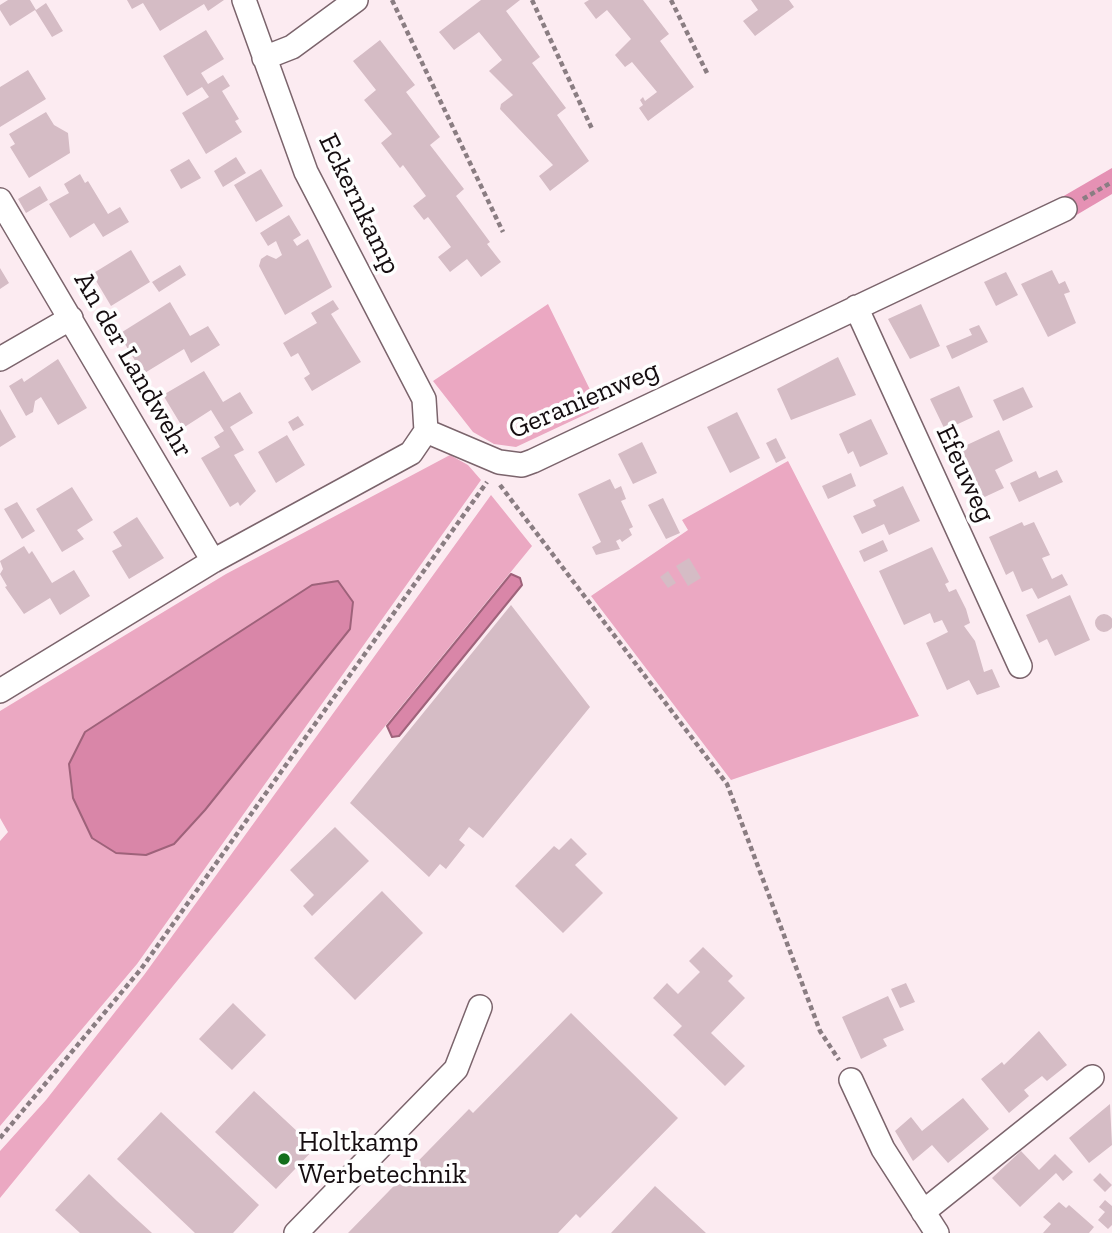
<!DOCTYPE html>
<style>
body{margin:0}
canvas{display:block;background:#fcebf1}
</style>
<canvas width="1112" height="1233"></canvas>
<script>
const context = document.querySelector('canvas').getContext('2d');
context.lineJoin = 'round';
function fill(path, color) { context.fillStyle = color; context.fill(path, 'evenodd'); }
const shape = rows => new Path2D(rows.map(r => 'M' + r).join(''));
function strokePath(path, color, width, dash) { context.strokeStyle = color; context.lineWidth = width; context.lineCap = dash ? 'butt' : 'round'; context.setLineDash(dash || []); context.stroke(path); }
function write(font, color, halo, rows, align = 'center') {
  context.font = font + ' "Zilla Slab",serif'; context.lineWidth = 7; context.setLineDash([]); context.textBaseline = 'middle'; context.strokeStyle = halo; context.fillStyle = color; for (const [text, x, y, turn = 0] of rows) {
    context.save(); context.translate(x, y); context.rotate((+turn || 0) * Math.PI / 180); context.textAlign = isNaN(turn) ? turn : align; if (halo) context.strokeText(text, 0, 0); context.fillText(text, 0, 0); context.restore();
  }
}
const green = shape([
 [548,304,599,408,516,447,494,444,473,432,433,381],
 [450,455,468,465,481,480,137,964,0,1126,0,841,8,832,0,818,0,711,226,574],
 [788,461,919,716,731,780,591,596,688,530,682,520],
 [491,495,532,546,0,1198,0,1151,46,1100,144,975]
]);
const forest = shape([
 [1112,168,1112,194,1073,217,1062,197]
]);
const water = shape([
 [511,574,520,578,522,585,399,736,392,737,387,726,511,574],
 [338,581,353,602,350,629,205,810,174,844,146,855,116,853,92,838,73,798,69,764,85,732,312,585,338,581]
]);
const building = shape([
 [8,0,30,0,36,10,46,3,63,31,52,37,35,10,10,26,0,10,0,5],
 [127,0,224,0,208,11,204,4,160,31,143,3,132,9],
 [481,0,520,0,506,11,540,57,532,63,566,108,557,115,589,161,550,191,539,176,553,165,500,109,501,104,513,95,489,71,502,60,479,32,454,50,439,32],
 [589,0,643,0,669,34,660,41,694,87,648,121,639,108,643,105,640,100,643,97,645,101,657,92,632,62,625,67,615,55,631,39,607,10,596,19,584,3],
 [751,0,789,0,794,7,755,36,743,21,758,10],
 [206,30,224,59,201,73,208,84,223,75,230,86,222,91,239,119,235,121,242,132,206,154,182,113,209,97,202,87,187,96,163,56],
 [380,40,415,85,406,92,440,137,430,145,464,189,456,196,490,242,487,244,501,262,481,277,467,259,450,272,438,257,451,247,428,217,424,220,413,206,426,196,403,165,400,168,381,143,392,134,364,100,376,90,353,61],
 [28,70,46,99,0,127,0,87],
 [46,112,54,125,68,133,70,153,29,178,10,147,15,144,9,134],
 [236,157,246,173,223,187,214,171],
 [189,159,201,178,181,189,170,170],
 [261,169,283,206,256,222,234,185],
 [80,174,85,183,88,181,108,214,120,207,129,222,103,237,94,223,70,238,49,204,69,193,64,184],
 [40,186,48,200,26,213,18,199],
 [289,215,301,235,293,240,297,246,308,239,332,287,285,315,259,266,261,259,267,255,276,259,282,255,276,241,268,246,260,233],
 [131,250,150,282,111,306,92,274],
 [180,265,186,275,159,292,152,282],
 [0,268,9,283,0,289],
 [1052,270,1059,284,1065,281,1070,292,1064,294,1076,323,1048,337,1021,284],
 [1006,272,1018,295,996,306,984,282],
 [333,300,339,309,331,314,361,362,312,391,304,378,310,374,298,353,291,357,283,343,317,323,311,313],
 [170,302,190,336,208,326,220,345,191,363,184,349,143,374,119,334],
 [921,304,940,346,910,359,888,319],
 [979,325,988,342,952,359,946,346,972,335,969,329],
 [838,357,856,395,791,420,777,389],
 [58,359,87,408,58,425,41,397,35,401,33,412,26,416,9,386,22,378,24,382],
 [204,371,223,402,240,392,253,413,230,427,244,450,234,455,256,491,240,506,238,502,230,507,201,458,220,447,214,437,224,431,211,410,183,428,163,395],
 [959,386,973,417,945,430,930,399],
 [1023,387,1033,407,1003,421,993,400],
 [0,409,16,437,0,447],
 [737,412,760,458,730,473,707,427],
 [298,416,304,425,293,431,288,422],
 [871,419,888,454,860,467,853,451,848,454,839,434],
 [999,430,1013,461,995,470,1004,488,976,501,954,451],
 [287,435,305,465,276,483,258,452],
 [776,438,786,458,776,463,766,443],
 [642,442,657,473,633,484,618,454],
 [1057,470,1063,482,1019,502,1010,483,1036,471,1039,478],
 [851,473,856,486,828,499,822,486],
 [610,479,615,489,621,486,626,499,621,501,633,527,629,529,632,535,622,542,620,539,616,541,620,549,596,555,592,547,601,542,578,494],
 [903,486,920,521,889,535,884,524,862,534,853,516,876,506,873,500],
 [72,487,93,520,77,530,84,539,62,552,36,509],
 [663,498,680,533,666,539,648,505],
 [17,502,35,531,22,539,4,509],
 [137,517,164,558,129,579,112,551,122,546,113,532],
 [1022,522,1024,526,1034,522,1050,555,1042,558,1052,579,1062,574,1068,585,1038,599,1032,588,1022,592,1013,571,1006,575,989,537],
 [883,540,888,551,864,562,859,551],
 [24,546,29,554,32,551,52,583,74,570,90,596,60,615,50,598,24,614,5,587,7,586,0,574,3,569,0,561],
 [932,547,949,582,945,584,949,592,956,589,966,609,970,623,964,626,975,641,984,672,992,669,1000,687,977,695,969,680,947,690,926,643,948,632,942,620,934,623,930,613,904,625,879,571],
 [689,558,701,578,688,586,676,566],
 [668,571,676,583,668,588,660,577],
 [1070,595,1090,640,1055,656,1047,639,1039,643,1026,615],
 [511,605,590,707,483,838,469,827,459,840,465,845,446,869,440,864,429,877,350,803],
 '1095 623a9 9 0 1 1 18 0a9 9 0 1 1-18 0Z',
 [335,827,369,861,312,916,303,906,314,895,290,870],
 [571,838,587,854,575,865,603,893,563,933,515,886,554,846,559,850],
 [382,891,423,933,355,1000,314,958],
 [703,947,733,976,728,981,745,998,711,1033,745,1066,725,1086,673,1035,682,1026,653,998,667,983,678,994,700,972,689,961],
 [906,983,915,1002,900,1008,891,989],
 [888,996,904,1030,883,1039,887,1046,861,1059,842,1017],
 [233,1003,266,1035,232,1070,199,1039],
 [571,1013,678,1118,580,1218,576,1214,558,1233,348,1233,469,1109,473,1113],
 [1039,1031,1067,1065,1047,1081,1042,1076,1024,1090,1029,1096,1009,1113,981,1079,1002,1062,1004,1065],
 [254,1091,315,1148,276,1189,215,1132],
 [963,1098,989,1129,948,1163,932,1145,913,1161,895,1131,911,1117,922,1131],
 [1110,1104,1112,1145,1089,1163,1069,1138],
 [161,1112,259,1205,233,1233,195,1233,117,1159],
 [1021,1151,1039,1170,1055,1154,1073,1172,1063,1181,1056,1173,1020,1207,992,1178],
 [1100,1173,1112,1185,1105,1192,1093,1180],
 [89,1174,117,1201,152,1233,80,1233,55,1210],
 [655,1186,706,1233,611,1233],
 [1105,1200,1112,1206,1112,1225,1108,1229,1098,1220,1105,1212,1099,1207],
 [1059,1202,1066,1208,1069,1205,1094,1227,1089,1233,1043,1233,1051,1224,1043,1217]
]);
const path = shape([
 [392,0,503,232],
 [532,0,593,131],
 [671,0,707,73],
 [1083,199,1112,182],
 [500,485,727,784,820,1031,839,1060],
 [0,1138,141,969,487,482]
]);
const minor = shape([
 [264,58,292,47,356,0],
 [0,200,213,561],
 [856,307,1020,666],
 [0,359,71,318],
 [426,431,499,462,522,465,533,461,1065,209],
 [0,691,213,561,411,453,426,431,424,399,306,172,244,0],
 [851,1080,883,1149,937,1233],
 [923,1212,1092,1077],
 [296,1233,456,1069,480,1007]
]);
const markers = [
 [284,1159,7,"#126f1b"]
];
const streetNames = [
 ["Eckernkamp",359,204,64],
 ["An der Landwehr",133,365,60],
 ["Geranienweg",584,400,-23],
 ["Efeuweg",965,474,65]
];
const poiNames = [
 ["Holtkamp",298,1143],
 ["Werbetechnik",298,1175]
];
fill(green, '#eba8c2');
fill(forest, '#e591b4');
fill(water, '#d986a8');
strokePath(water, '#9e627a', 2);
fill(building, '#d5bcc5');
strokePath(minor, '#7b646c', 26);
strokePath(path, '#8a7d82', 4.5, [5, 3.5]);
strokePath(minor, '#fff', 23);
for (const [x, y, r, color] of markers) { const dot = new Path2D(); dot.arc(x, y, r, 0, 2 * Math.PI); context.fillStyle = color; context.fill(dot); strokePath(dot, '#fefefe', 2.5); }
write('28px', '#150d10', '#fefefe', streetNames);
write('28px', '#150d10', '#fefefe', poiNames, 'left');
</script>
